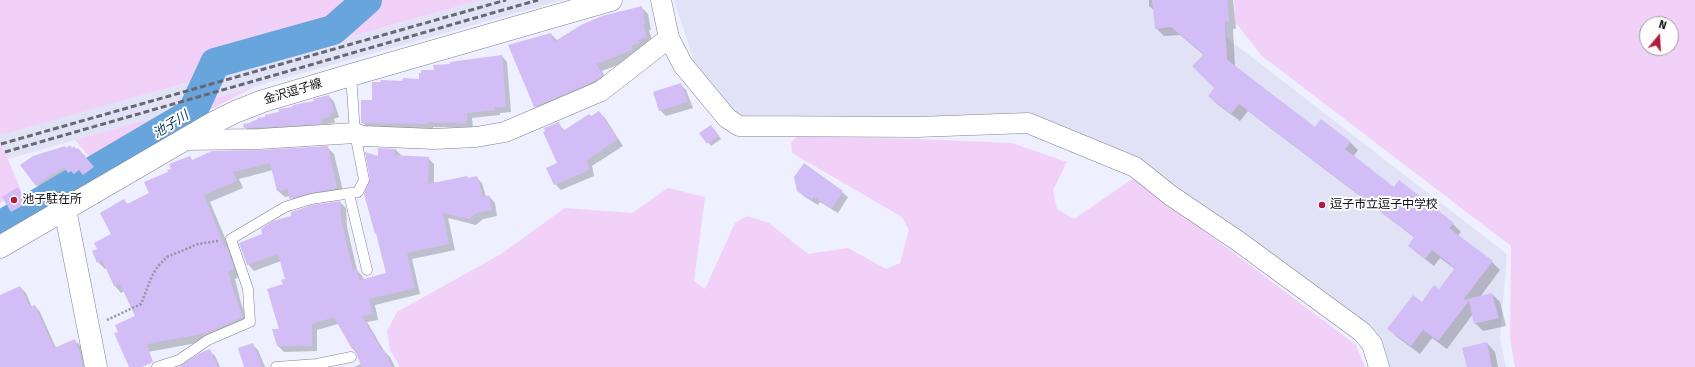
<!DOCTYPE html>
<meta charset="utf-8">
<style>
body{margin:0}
#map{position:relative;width:1695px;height:367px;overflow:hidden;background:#eeefff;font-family:Signika,sans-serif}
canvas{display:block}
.north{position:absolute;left:1639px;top:16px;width:40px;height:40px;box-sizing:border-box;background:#fdfdfd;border:1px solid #9d9d9f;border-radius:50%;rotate:18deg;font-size:11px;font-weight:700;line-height:16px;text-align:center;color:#0d0d13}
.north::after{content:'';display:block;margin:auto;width:14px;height:18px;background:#b01d3d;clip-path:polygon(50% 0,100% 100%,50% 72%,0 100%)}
</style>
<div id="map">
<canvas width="1695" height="367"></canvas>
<div class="north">N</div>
</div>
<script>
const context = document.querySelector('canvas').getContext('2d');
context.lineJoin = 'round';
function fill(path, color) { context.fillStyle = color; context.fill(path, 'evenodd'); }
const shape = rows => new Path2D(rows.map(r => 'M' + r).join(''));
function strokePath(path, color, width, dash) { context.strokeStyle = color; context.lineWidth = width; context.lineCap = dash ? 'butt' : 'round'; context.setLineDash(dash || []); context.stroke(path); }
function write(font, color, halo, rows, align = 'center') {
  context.font = font + ' Signika,"Noto Sans JP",sans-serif'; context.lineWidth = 4; context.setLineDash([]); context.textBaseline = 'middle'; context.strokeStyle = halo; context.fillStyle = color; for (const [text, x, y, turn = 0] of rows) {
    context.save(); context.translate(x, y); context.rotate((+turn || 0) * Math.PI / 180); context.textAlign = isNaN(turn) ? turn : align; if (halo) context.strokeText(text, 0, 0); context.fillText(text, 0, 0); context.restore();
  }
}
const built = shape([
 [481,0,563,0,256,86,206,101,216,75],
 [674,0,1224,0,1227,38,1507,254,1500,339,1506,367,1383,367,1378,350,1134,157,1063,133,751,122,729,109,697,70],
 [201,79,186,109,8,159,0,141,0,135,28,126]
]);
const green = shape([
 [0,0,481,0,0,135],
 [1234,0,1695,0,1695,367,1515,367,1510,338,1511,246,1262,56,1235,22],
 [1647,24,1671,24,1671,48,1647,48],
 [256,86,202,114,206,101],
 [186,109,184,114,98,166,75,140],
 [797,136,918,139,1012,143,1067,162,1053,190,1057,209,1074,219,1134,178,1356,345,1365,367,400,367,390,350,387,331,397,312,501,254,565,208,632,213,668,188,705,197,694,281,705,289,735,223,747,216,769,223,808,254,848,248,886,269,900,263,909,230,902,217,792,153,791,143],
 [0,141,21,190,0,203]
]);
const shadow = shape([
 [1149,0,1233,0,1236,29,1233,29,1235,66,1315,128,1350,142,1358,150,1353,157,1394,188,1453,224,1461,232,1458,236,1492,262,1500,270,1480,297,1492,294,1500,302,1506,326,1483,331,1475,323,1473,314,1447,349,1432,338,1420,354,1397,337,1389,329,1440,291,1455,269,1440,258,1434,266,1417,253,1409,245,1415,238,1248,111,1240,121,1217,104,1209,96,1215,88,1204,55,1180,35,1164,36,1156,28,1154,10,1149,6],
 [641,7,648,14,651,30,649,30,653,44,638,57,602,71,608,82,542,113,535,106,551,34,558,41],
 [502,56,507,62,511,112,500,113,500,115,472,118,473,128,433,127,433,129,368,129,362,122,373,101,403,82,421,80,435,71,451,65],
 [680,84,686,90,693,108,666,116,660,110],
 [329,96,334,102,339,117,334,119,335,123,251,133,245,127,266,118,315,102],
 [599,112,605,118,623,146,592,166,594,176,561,190,555,184,559,163,558,123,565,131],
 [714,129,721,139,711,146,701,133],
 [327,147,334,154,344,195,297,205,290,196,285,197,278,191,273,170,239,179,243,188,210,202,241,276,235,279,241,303,249,324,213,340,148,352,136,317,124,291,121,293,115,286,106,268,105,269,98,262,98,249,112,235,124,201,128,204,150,194,169,172,190,157,193,161],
 [67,149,77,150,84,155,99,173,89,180,85,176,80,180,77,176,74,178,69,173,63,178,62,177,43,191,37,185],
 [396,150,402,156,428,158,434,164,434,183,467,177,469,178,476,177,482,183,486,197,489,196,495,203,497,216,483,219,476,225,448,218,455,250,412,259,420,294,375,305,378,320,367,322,384,351,390,357,395,367,354,367,361,364,358,354,354,350,338,324,317,330,317,351,284,352,278,346,284,285,286,280,281,261,254,271,248,264,340,202,346,208,347,227,357,270,363,277,364,280,387,274,378,236,376,233,379,158],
 [20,191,29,206,15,214,12,211],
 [798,191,842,192,848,197,838,213,820,202,818,205,805,197],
 [20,287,26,293,32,307,35,306,40,312,56,348,75,341,81,346,87,367,0,367,0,296],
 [1487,343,1495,352,1498,367,1468,367],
 [252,344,258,350,265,367,245,367],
 [209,350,215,356,220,367,179,367]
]);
const river = shape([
 [0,226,192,113,215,63,333,30,367,0]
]);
const building = shape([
 [1152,0,1227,0,1229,21,1225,22,1227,59,1230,62,1315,127,1321,119,1351,142,1345,149,1394,187,1399,180,1454,223,1449,228,1493,261,1463,300,1492,293,1499,318,1474,324,1469,301,1438,341,1423,330,1411,346,1387,329,1413,295,1422,302,1434,285,1439,289,1455,268,1432,250,1425,259,1408,246,1414,237,1239,104,1231,114,1208,96,1214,88,1192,66,1204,54,1171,27,1155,29],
 [642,6,645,24,643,24,647,37,638,40,640,43,631,46,632,50,596,64,603,75,600,77,588,84,534,107,508,45,551,33,554,42,581,25,602,16],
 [502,55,506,107,494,107,495,110,467,113,467,123,428,122,428,124,361,123,361,100,372,100,372,82,380,82,381,80,402,81,403,78,419,79,419,73,421,73,421,70,434,70,433,65,450,64,450,62],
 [681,83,688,102,659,111,653,92],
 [329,95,334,112,329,113,330,117,321,119,322,124,244,128,243,124,249,123,258,119,257,118,265,117,265,115,279,112,279,109,292,107,293,105,314,101,313,99],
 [599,111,618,139,587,160,589,170,554,185,546,168,557,163,543,132,545,131,544,128,559,122,563,131,589,114,591,116],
 [711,125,719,136,707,144,699,133],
 [70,145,72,148,74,146,76,149,78,148,94,167,83,175,79,170,74,174,71,171,68,173,64,167,56,173,55,172,36,186,20,165,33,156,65,146,66,148],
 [328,146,337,188,310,193,289,199,288,189,277,191,270,163,233,172,237,181,204,195,225,248,227,247,234,269,228,272,235,295,243,317,206,333,147,344,153,362,142,367,129,367,114,333,118,332,115,325,135,316,120,284,114,286,102,260,97,263,92,251,97,249,94,243,111,234,100,213,124,199,127,204,149,193,144,182,168,172,167,170,171,169,169,164,190,156,192,160,212,151,260,150],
 [378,148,396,149,394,155,429,157,428,184,467,176,468,178,477,176,483,197,489,195,492,210,477,213,469,219,443,213,449,244,407,253,415,288,369,299,373,314,362,316,382,351,384,350,392,367,362,367,356,353,353,349,352,349,334,317,312,324,312,346,277,346,272,329,279,329,267,289,283,284,281,280,285,279,278,254,247,265,239,243,262,234,261,229,273,221,291,216,291,212,312,205,340,201,341,220,353,270,357,269,360,280,386,273,376,233,375,234,364,194,370,179,365,152,378,156],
 [804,163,843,191,832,208,814,197,812,200,797,191,794,177],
 [18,187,27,203,11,212,2,197],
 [20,286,30,307,35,305,54,348,75,339,80,353,83,367,0,367,0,295],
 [1487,342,1492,367,1467,367,1462,348],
 [253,343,262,367,244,367,238,348],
 [210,349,218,367,178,367,200,353]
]);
const path = shape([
 [107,320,141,304,152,276,158,266,167,257,198,244,218,241]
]);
const lane = shape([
 [349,194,367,270],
 [157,367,179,360,208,340,250,322,248,289,231,239,285,207,311,199,358,192,364,180,355,133,351,75],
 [276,367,317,364,351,357]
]);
const street = shape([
 [661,0,669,38,683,65,727,118,739,126,917,127,1028,123,1135,167,1170,195,1238,241,1362,332,1372,344,1379,367],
 [185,140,259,139,355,133,363,136,434,139,476,137,505,132,601,91,669,38]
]);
const secondary = shape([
 [65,209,96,367],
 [0,247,213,123,235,112,263,101,351,75,611,0]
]);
const rail = shape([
 [1,144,506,0],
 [5,152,538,0]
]);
const markers = [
 [14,200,4,"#b01d3d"],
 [1322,205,4,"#b01d3d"]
];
const streetNames = [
 ["金沢逗子線",293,92,-17]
];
const poiNames = [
 ["池子駐在所",22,200],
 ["逗子市立逗子中学校",1330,205]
];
const waterNames = [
 ["池子川",171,125,-32]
];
fill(built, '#e2e2f7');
fill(green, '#f2d1f8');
fill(shadow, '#0003');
strokePath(river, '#68a5dc', 30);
fill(building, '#d3bdf6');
strokePath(lane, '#808193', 11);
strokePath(street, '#808193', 21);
strokePath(secondary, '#808193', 23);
strokePath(path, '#9595a1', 2.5, [2, 2]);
strokePath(lane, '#fff', 10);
strokePath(street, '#fff', 20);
strokePath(secondary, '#fff', 22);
strokePath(rail, '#676872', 3, [6, 3]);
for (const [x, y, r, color] of markers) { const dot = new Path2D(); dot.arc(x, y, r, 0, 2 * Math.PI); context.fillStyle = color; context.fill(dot); strokePath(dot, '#fdfdfd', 1.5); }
write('12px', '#0d0d13', '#fdfdfd', streetNames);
write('12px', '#0d0d13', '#fdfdfd', poiNames, 'left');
write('italic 13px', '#063559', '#fdfdfd', waterNames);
</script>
